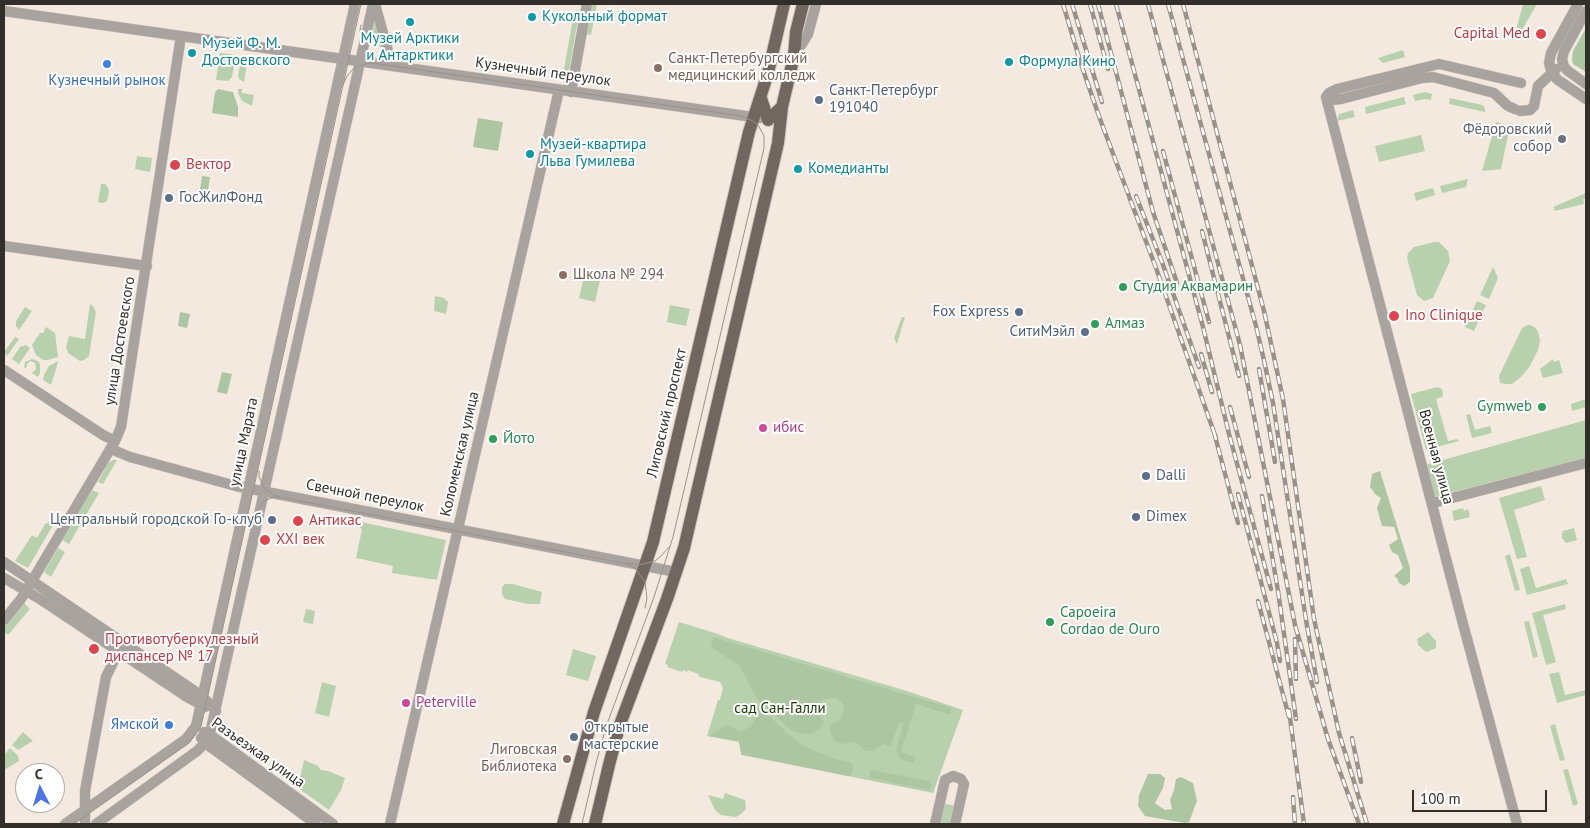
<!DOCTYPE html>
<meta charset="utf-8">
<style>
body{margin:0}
#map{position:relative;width:1590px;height:828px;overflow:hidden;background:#f4e9de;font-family:"PT Sans",sans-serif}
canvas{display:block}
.frame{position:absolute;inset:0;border:5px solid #322e2a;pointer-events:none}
.north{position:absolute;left:15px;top:763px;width:50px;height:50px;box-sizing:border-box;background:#fff;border:1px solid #adabaa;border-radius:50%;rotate:355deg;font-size:14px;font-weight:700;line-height:20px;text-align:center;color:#322e2a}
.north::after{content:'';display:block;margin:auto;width:18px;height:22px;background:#4f74e8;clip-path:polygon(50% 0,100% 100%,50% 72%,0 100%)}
.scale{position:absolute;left:1412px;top:790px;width:135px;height:22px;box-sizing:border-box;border:2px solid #322e2a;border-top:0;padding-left:6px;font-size:15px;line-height:18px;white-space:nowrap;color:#322e2a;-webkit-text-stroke:4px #fff;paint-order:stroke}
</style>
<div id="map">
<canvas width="1590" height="828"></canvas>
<div class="frame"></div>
<div class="north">С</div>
<div class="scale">100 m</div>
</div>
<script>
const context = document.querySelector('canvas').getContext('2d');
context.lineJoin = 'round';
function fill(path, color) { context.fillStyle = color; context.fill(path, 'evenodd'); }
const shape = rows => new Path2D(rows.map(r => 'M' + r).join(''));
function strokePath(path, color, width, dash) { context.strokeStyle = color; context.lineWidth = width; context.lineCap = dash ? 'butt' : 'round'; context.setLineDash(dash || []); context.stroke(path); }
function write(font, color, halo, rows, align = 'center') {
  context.font = font + ' "PT Sans",sans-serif'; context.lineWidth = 4; context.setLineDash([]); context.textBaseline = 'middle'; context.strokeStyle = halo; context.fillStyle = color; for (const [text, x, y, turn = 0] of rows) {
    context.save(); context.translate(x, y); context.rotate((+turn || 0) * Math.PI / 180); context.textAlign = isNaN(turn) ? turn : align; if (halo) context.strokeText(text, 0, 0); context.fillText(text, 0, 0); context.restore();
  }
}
const green = shape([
 [592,4,597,4,591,35,586,34],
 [1523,4,1537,4,1519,35,1515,34],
 [574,13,579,14,568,76,563,75],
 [375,20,382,46,380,47,372,37],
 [1403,50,1405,57,1383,63,1378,58],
 [220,53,236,55,232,77,228,81,216,80],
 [242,56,248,57,244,82,239,79,238,76],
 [238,89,242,89,242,93,254,95,252,106,242,101,238,93],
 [1425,92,1432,94,1431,100,1425,99,1415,101,1413,95],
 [1404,97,1406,104,1366,114,1365,107],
 [1450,98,1482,105,1485,108,1485,112,1449,104],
 [1353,110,1355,117,1337,121,1339,114],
 [1496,122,1510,126,1501,169,1482,171],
 [1421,135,1425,151,1379,162,1375,146],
 [137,156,152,158,150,172,135,169],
 [1468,179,1466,187,1442,193,1440,186],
 [101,184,105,184,109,190,108,198,106,202,103,203,98,202],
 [1433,188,1435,195,1416,201,1414,193],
 [1586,193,1586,198,1583,199,1584,204,1555,211,1553,207],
 [1435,242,1439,242,1448,251,1450,261,1433,298,1424,301,1417,295,1407,258,1408,253,1414,247],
 [1493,267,1498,278,1489,299,1480,295],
 [585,272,601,276,595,302,579,298],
 [435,296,444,298,448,302,446,314,434,311],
 [1477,301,1486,305,1474,331,1465,327],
 [90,304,93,306,96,312,89,356,84,360,80,361,68,353,66,347,69,336,85,339],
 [670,305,690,309,686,326,667,322],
 [25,307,32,311,19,330,16,326,16,321],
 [902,317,905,317,897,344,894,338],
 [1528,325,1533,326,1538,331,1540,341,1538,350,1530,366,1521,377,1512,384,1506,384,1500,383,1499,376,1522,328],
 [46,327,55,333,58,357,48,360,43,360,36,355,32,345,40,333,43,333],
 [15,337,19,339,7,356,4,352],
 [26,345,30,348,19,364,12,359,20,347],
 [32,359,38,361,40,364,40,373,38,377,32,373,36,369,35,363,30,361,27,364,26,369,24,367,25,362],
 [1553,359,1554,362,1559,360,1563,373,1543,378,1540,369],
 [58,361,57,366,51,385,43,380,44,375,49,366],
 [1437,387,1442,389,1443,394,1442,397,1436,399,1448,441,1457,439,1459,441,1426,450,1411,394],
 [1586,399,1586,407,1572,411,1571,404],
 [1470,414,1475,430,1490,426,1492,433,1472,438,1466,415],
 [1586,420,1586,458,1434,497,1425,465],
 [113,460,117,460,103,484,98,482,108,463],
 [1541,486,1545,500,1514,510,1527,557,1517,559,1499,498],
 [92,490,99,493,69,544,62,540],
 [1463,508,1464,511,1468,509,1470,517,1454,521,1452,511],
 [49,522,53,525,28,568,15,561,32,535,37,538,45,524],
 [361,522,446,540,437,580,392,573,393,566,356,558,362,529,360,528],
 [1574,528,1577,540,1566,543,1562,538,1562,534,1563,531],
 [58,548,65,552,51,577,44,572],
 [1510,554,1520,590,1515,591,1505,556],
 [1529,566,1536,588,1566,579,1568,584,1527,595,1520,569],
 [505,584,513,584,542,592,540,604,528,604,505,599,502,594,502,587],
 [24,603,30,609,8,635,4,632,4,627],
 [1565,604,1566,609,1543,615,1556,662,1546,665,1532,613],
 [306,609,315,611,313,624,303,622],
 [1529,621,1538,657,1533,658,1524,622],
 [679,622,715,633,728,638,907,691,963,710,933,793,741,755,739,742,707,736,718,700,720,700,723,688,720,682,700,677,698,674,688,670,687,672,683,670,682,672,667,667,668,665,665,664],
 [1428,632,1436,641,1436,648,1426,652,1418,645,1417,639],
 [573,649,596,656,588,681,566,675],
 [1559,672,1565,695,1586,690,1586,695,1557,703,1549,674],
 [322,682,336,686,329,717,315,713],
 [1555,724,1565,760,1560,761,1550,726],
 [23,732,33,741,18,750,12,745],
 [10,748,18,756,19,761,4,770,4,755],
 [304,760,318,766,321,770,328,771,345,778,341,790,329,810,298,788],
 [1568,769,1578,804,1573,806,1563,770],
 [725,793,745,800,746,809,741,814,736,817,721,815,715,810,708,795,723,799],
 [943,803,955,806,951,824,939,824]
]);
const forest = shape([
 [1586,28,1586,55,1585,58,1586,59,1586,72,1573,64,1572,60,1573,51],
 [218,89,233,92,238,107,238,117,212,113,215,92],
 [478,118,503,122,498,151,473,147],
 [202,176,210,177,208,190,205,193,200,190],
 [180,312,190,314,187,328,178,326],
 [222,372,232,374,227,394,217,392],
 [1380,471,1410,568,1410,582,1404,586,1399,583,1397,578,1394,576,1403,568,1398,555,1392,552,1389,545,1398,539,1394,527,1382,526,1377,508,1381,498,1376,495,1370,487,1372,474],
 [713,637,951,708,950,713,948,714,916,704,901,752,916,757,914,763,900,759,896,749,904,724,902,722,898,725,891,746,883,744,873,751,868,751,864,750,856,742,842,744,836,742,830,732,830,726,841,718,844,709,843,704,837,698,824,699,818,704,817,713,824,722,821,728,813,733,804,734,796,732,790,729,758,700,754,694,740,666,711,647],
 [755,705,758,705,787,733,806,747,832,758,851,763,853,765,852,774,849,776,742,754,739,741,709,736,726,725,740,731,751,727,756,716],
 [870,770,929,781,932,786,929,790,870,778],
 [1148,774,1160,774,1165,778,1163,788,1155,803,1165,810,1172,809,1170,800,1174,790,1176,779,1181,777,1193,783,1197,801,1189,822,1185,823,1145,816,1138,806,1139,795]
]);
const minor = shape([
 [375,4,392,66],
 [1578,4,1551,53,1549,63,1552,74,1558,80,1586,99],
 [4,11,760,118],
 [1586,11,1564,51,1562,59,1564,67,1568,71,1586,84],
 [795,55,808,34,816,4],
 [571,92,587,4],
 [1326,97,1463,624,1517,824],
 [1515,109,1508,106,1494,93,1433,77,1422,78,1341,99,1331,100,1326,97,1329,93,1337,89,1439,64,1521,83],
 [1520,111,1530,110,1534,106,1538,86,1556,69],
 [4,246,147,266],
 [4,370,103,435,115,441],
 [111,449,130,457,236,486,676,572],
 [1433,503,1586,463],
 [4,562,202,696,216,711],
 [4,578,40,599,187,697,205,707],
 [4,620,21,599,32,581,115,441,121,427,181,36],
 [204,732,209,734,333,824],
 [201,738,205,743,316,824],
 [65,824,186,739,196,726,355,4],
 [85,824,85,791,106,677,121,646],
 [96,824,197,751,205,743,211,729,373,4],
 [390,824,559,90],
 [935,824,945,780,953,776,961,779,964,784,955,824]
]);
const major = shape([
 [761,98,768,120,782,107],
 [563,824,594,712,653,542,749,132,768,73,784,4],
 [595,824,609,765,619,727,667,599,684,548,778,143,782,107,794,56,796,32,803,4]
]);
const tram = shape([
 [361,25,360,31,364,45,370,54,382,63],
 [343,85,347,76,354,68,365,64,372,63,741,116,753,121,758,125,764,136,764,148,673,537,654,597,607,724,596,763,582,824],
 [259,471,259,477,265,489,274,495,279,497,628,564,635,568,645,582,647,598,645,608],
 [253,516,263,502,273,497,279,497],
 [627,563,639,565,655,561,661,556,669,547],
 [74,824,189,743,201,726,361,4]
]);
const rail = shape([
 [1063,4,1081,64,1100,119,1156,268,1216,438],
 [1072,4,1102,102],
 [1090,4,1108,69],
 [1098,4,1153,212,1177,283],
 [1116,4,1203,327,1229,434,1271,589],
 [1148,4,1240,345,1295,625,1328,739,1359,824],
 [1168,4,1256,326,1265,365,1273,403,1306,620,1317,682],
 [1183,4,1264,311,1283,399,1314,619,1339,733,1367,824],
 [1163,151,1209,322],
 [1136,196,1162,262,1199,367],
 [1202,231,1239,376],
 [1201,354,1212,392],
 [1259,369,1275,462],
 [1230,407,1249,477],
 [1214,432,1238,523],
 [1238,494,1277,643,1280,661],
 [1262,496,1278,591,1296,719],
 [1258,601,1289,717],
 [1295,639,1296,679],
 [1289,710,1304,824],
 [1352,738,1361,782],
 [1293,797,1295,824]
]);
const markers = [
 [532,17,5,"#0f9aa8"],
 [410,22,5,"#0f9aa8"],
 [1541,34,6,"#e0444e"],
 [192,53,5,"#0f9aa8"],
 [1009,62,5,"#0f9aa8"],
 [107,64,5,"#3f7fe0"],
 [658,68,5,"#8d6e63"],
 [819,100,5,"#5c6f8a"],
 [1562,139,5,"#6b7280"],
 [530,154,5,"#0f9aa8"],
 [175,165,6,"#e0444e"],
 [798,169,5,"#0f9aa8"],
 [169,198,5,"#5c6f8a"],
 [563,275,5,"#8d6e63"],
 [1123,287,5,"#2e9e5b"],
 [1019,312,5,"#5c6f8a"],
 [1394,316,6,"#e0444e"],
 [1095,324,5,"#2e9e5b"],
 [1085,332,5,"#5c6f8a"],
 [1542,407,5,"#2e9e5b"],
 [763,428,5,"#d1479c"],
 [493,439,5,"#2e9e5b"],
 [1146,476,5,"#5c6f8a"],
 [1136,517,5,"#5c6f8a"],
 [272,520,5,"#5c6f8a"],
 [298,521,6,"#e0444e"],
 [265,540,6,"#e0444e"],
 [1050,622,5,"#2e9e5b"],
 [94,649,6,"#e0444e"],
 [406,703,5,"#d1479c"],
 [169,725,5,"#3f7fe0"],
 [574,737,5,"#5c6f8a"],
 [567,759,5,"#8d6e63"]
];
const cultureNames = [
 ["Кукольный формат",542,17],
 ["Музей Арктики",410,39,"center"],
 ["и Антарктики",410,56,"center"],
 ["Музей Ф. М.",202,44],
 ["Достоевского",202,61],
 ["Формула Кино",1019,62],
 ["Музей-квартира",540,145],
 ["Льва Гумилева",540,162],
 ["Комедианты",808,169]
];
const healthNames = [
 ["Capital Med",1530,34,"right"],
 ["Вектор",186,165],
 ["Ino Clinique",1405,316],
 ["Антикас",309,521],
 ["XXI век",276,540],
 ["Противотуберкулезный",105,640],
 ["диспансер № 17",105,657]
];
const educationNames = [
 ["Санкт-Петербургский",668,59],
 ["медицинский колледж",668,76],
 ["Школа № 294",573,275],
 ["Лиговская",557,750,"right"],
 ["Библиотека",557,767,"right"]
];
const streetNames = [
 ["Кузнечный переулок",543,72,8],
 ["улица Достоевского",120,341,-81],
 ["Лиговский проспект",667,413,-77],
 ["улица Марата",244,442,-78],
 ["Коломенская улица",460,454,-77],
 ["Военная улица",1436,457,75],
 ["Свечной переулок",365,496,11],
 ["Разъезжая улица",258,753,35]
];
const shopNames = [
 ["Кузнечный рынок",107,81],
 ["Ямской",159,725,"right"]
];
const serviceNames = [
 ["Санкт-Петербург",829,91],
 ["191040",829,108],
 ["ГосЖилФонд",179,198],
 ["Fox Express",1009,312,"right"],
 ["СитиМэйл",1075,332,"right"],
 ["Dalli",1156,476],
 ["Dimex",1146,517],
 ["Центральный городской Го-клуб",262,520,"right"],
 ["Открытые",584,728],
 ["мастерские",584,745]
];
const worshipNames = [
 ["Фёдоровский",1552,130],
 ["собор",1552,147]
];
const leisureNames = [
 ["Студия Аквамарин",1133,287],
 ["Алмаз",1105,324],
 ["Gymweb",1532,407,"right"],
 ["Йото",503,439],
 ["Capoeira",1060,613],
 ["Cordao de Ouro",1060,630]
];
const hotelNames = [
 ["ибис",773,428],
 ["Peterville",416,703]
];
const parkNames = [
 ["сад Сан-Галли",780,709]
];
fill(green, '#b8d1ad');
fill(forest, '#adc6a2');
strokePath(minor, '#d1c7be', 11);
strokePath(major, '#d1c7be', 14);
strokePath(minor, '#a8a39f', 10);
strokePath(major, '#716760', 12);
strokePath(tram, '#9a928a', 1);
strokePath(rail, '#9a928a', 4.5);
strokePath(rail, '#fff', 2.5, [8]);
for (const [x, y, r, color] of markers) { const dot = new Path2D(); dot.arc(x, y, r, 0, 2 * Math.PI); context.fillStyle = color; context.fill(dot); strokePath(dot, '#fff', 2); }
write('15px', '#0d838f', '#fff', cultureNames, 'left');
write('15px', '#be3a42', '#fff', healthNames, 'left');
write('15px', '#785e54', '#fff', educationNames, 'left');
write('15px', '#322e2a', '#fff', streetNames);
write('15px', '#366cbe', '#fff', shopNames);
write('15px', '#4e5e75', '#fff', serviceNames, 'left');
write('15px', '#5b616d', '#fff', worshipNames, 'right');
write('15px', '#27864d', '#fff', leisureNames, 'left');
write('15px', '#b23c85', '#fff', hotelNames, 'left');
write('15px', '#1b3b05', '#fff', parkNames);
</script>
